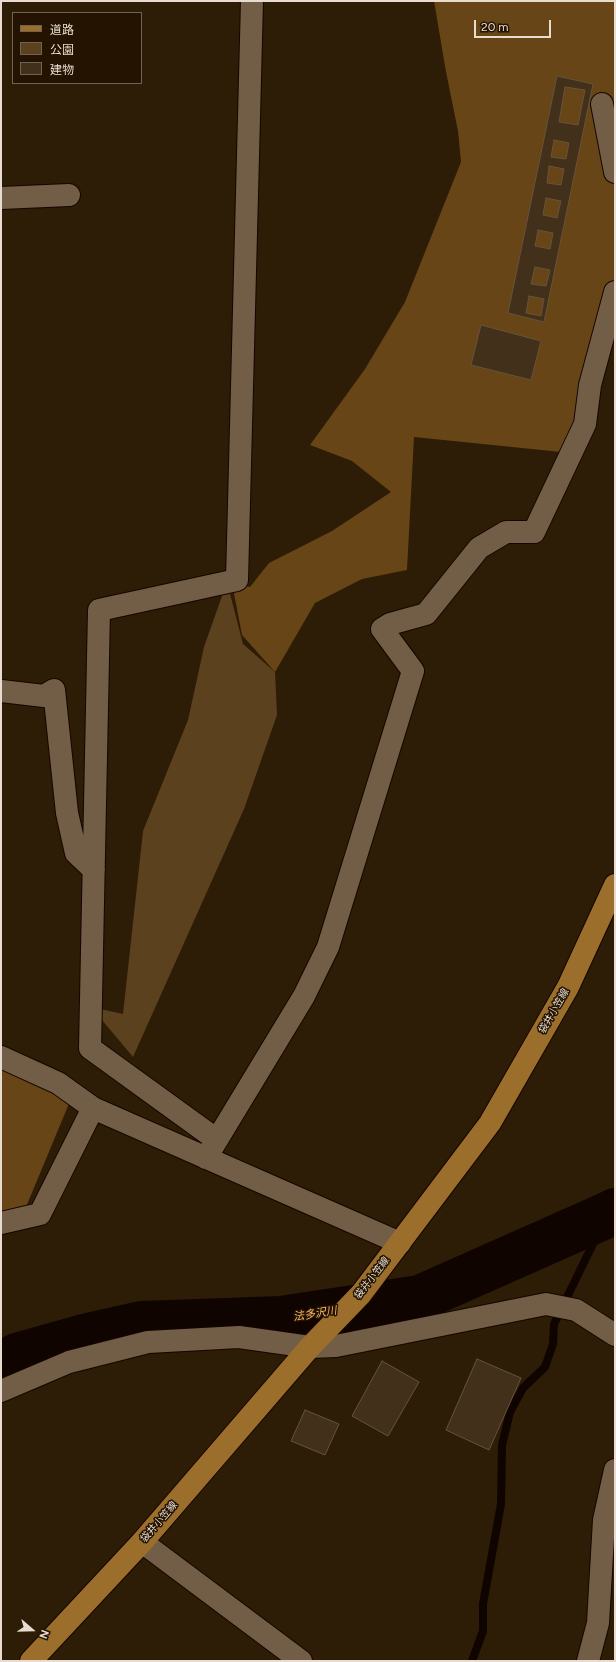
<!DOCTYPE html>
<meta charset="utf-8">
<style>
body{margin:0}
#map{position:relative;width:616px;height:1662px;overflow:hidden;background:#2d1c06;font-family:Figtree,"Noto Sans JP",sans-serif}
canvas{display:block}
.frame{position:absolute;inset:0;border:2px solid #e7dccf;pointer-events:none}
.legend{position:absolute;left:12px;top:12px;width:130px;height:72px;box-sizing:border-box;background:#231300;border:1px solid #716353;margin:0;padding:5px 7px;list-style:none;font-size:12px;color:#e7dccf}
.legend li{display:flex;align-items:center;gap:8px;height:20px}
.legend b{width:20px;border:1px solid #716353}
.north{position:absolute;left:12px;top:1610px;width:40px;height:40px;-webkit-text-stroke:3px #231300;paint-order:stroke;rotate:110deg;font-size:11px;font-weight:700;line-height:16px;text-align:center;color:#e7dccf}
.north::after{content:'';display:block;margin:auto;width:14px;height:18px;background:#e7dccf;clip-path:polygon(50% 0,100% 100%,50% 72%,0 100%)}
.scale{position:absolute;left:474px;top:20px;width:77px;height:18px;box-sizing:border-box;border:2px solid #e7dccf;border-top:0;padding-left:5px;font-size:12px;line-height:14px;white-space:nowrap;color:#e7dccf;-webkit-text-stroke:3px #231300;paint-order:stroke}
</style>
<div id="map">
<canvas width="616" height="1662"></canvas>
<div class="frame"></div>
<ul class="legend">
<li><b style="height:5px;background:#9c6e2b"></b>道路</li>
<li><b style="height:11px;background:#5c411f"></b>公園</li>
<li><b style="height:11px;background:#42301a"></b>建物</li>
</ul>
<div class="north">N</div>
<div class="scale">20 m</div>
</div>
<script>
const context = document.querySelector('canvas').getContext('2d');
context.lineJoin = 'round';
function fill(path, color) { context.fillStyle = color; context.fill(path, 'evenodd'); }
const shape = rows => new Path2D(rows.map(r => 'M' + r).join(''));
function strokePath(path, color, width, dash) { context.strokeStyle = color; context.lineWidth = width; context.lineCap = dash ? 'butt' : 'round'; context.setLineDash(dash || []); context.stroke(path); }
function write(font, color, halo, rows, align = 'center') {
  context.font = font + ' Figtree,"Noto Sans JP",sans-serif'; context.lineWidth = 3; context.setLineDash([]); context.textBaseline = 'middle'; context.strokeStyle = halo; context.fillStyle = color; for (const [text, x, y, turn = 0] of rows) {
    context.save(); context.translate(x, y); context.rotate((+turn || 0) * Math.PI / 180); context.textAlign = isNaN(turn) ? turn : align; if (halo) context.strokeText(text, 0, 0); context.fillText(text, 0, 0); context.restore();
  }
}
const green = shape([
 [227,582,243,644,275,672,277,715,244,809,133,1057,91,1007,123,1014,143,831,188,720,204,647]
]);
const forest = shape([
 [434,1,615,1,615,292,571,453,414,437,407,570,362,579,315,603,275,672,242,635,232,583,250,587,269,563,332,531,391,492,352,461,310,445,365,369,405,302,461,162,458,131,446,72],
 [1,1052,73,1094,21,1219,1,1213]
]);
const stream = shape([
 [472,1661,483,1631,483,1604,501,1504,502,1445,510,1412,523,1388,545,1367,553,1344,554,1324,607,1215]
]);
const river = shape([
 [1,1364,17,1356,88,1336,142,1324,281,1319,420,1298,607,1215,615,1211]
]);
const building = shape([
 [557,76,593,84,544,322,508,313,557,76],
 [565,87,585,90,578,125,559,122,565,87],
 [554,140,569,143,566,159,551,157,554,140],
 [549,166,564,169,561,185,547,183,549,166],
 [546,198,561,201,557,218,543,215,546,198],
 [538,230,553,233,550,249,535,246,538,230],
 [535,267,550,270,546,286,531,284,535,267],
 [529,296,544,299,541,316,526,313,529,296],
 [481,325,541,341,531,380,471,365,481,325],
 [477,1359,521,1378,489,1450,446,1430,477,1359],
 [382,1361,419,1382,388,1436,352,1416,382,1361],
 [305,1410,339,1424,325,1455,291,1441,305,1410]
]);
const minor = shape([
 [602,104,615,172],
 [1,198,69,195],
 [1,691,44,696,54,690,67,813,76,853,94,870],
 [1,1057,58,1083,93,1108,400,1243],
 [217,1140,90,1048,99,610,237,580,252,1],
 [206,1158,304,996,328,947,413,671,382,629,390,624,426,614,479,548,506,532,534,532,585,424,590,385,615,292],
 [1,1223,40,1214,93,1108],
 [1,1391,69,1362,148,1342,239,1337,310,1347,336,1346,546,1304,576,1310,615,1335],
 [142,1542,301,1661],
 [588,1661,598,1623,604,1520,615,1470]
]);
const major = shape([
 [31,1661,142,1542,310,1347,361,1294,490,1123,568,987,615,885]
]);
const streetNames = [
 ["袋井小笠線",554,1011,-60],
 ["袋井小笠線",372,1278,-52],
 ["袋井小笠線",159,1522,-49]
];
const waterNames = [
 ["法多沢川",315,1314,-9]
];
fill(green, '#5c411f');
fill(forest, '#674517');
strokePath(stream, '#100400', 8);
strokePath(river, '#100400', 46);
fill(building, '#42301a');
strokePath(building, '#66533c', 1);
strokePath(minor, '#150600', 24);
strokePath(major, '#150600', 24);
strokePath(minor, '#725e47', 22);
strokePath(major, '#9c6e2b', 22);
write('10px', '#e7dccf', '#231300', streetNames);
write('italic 11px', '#f9b865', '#231300', waterNames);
</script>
